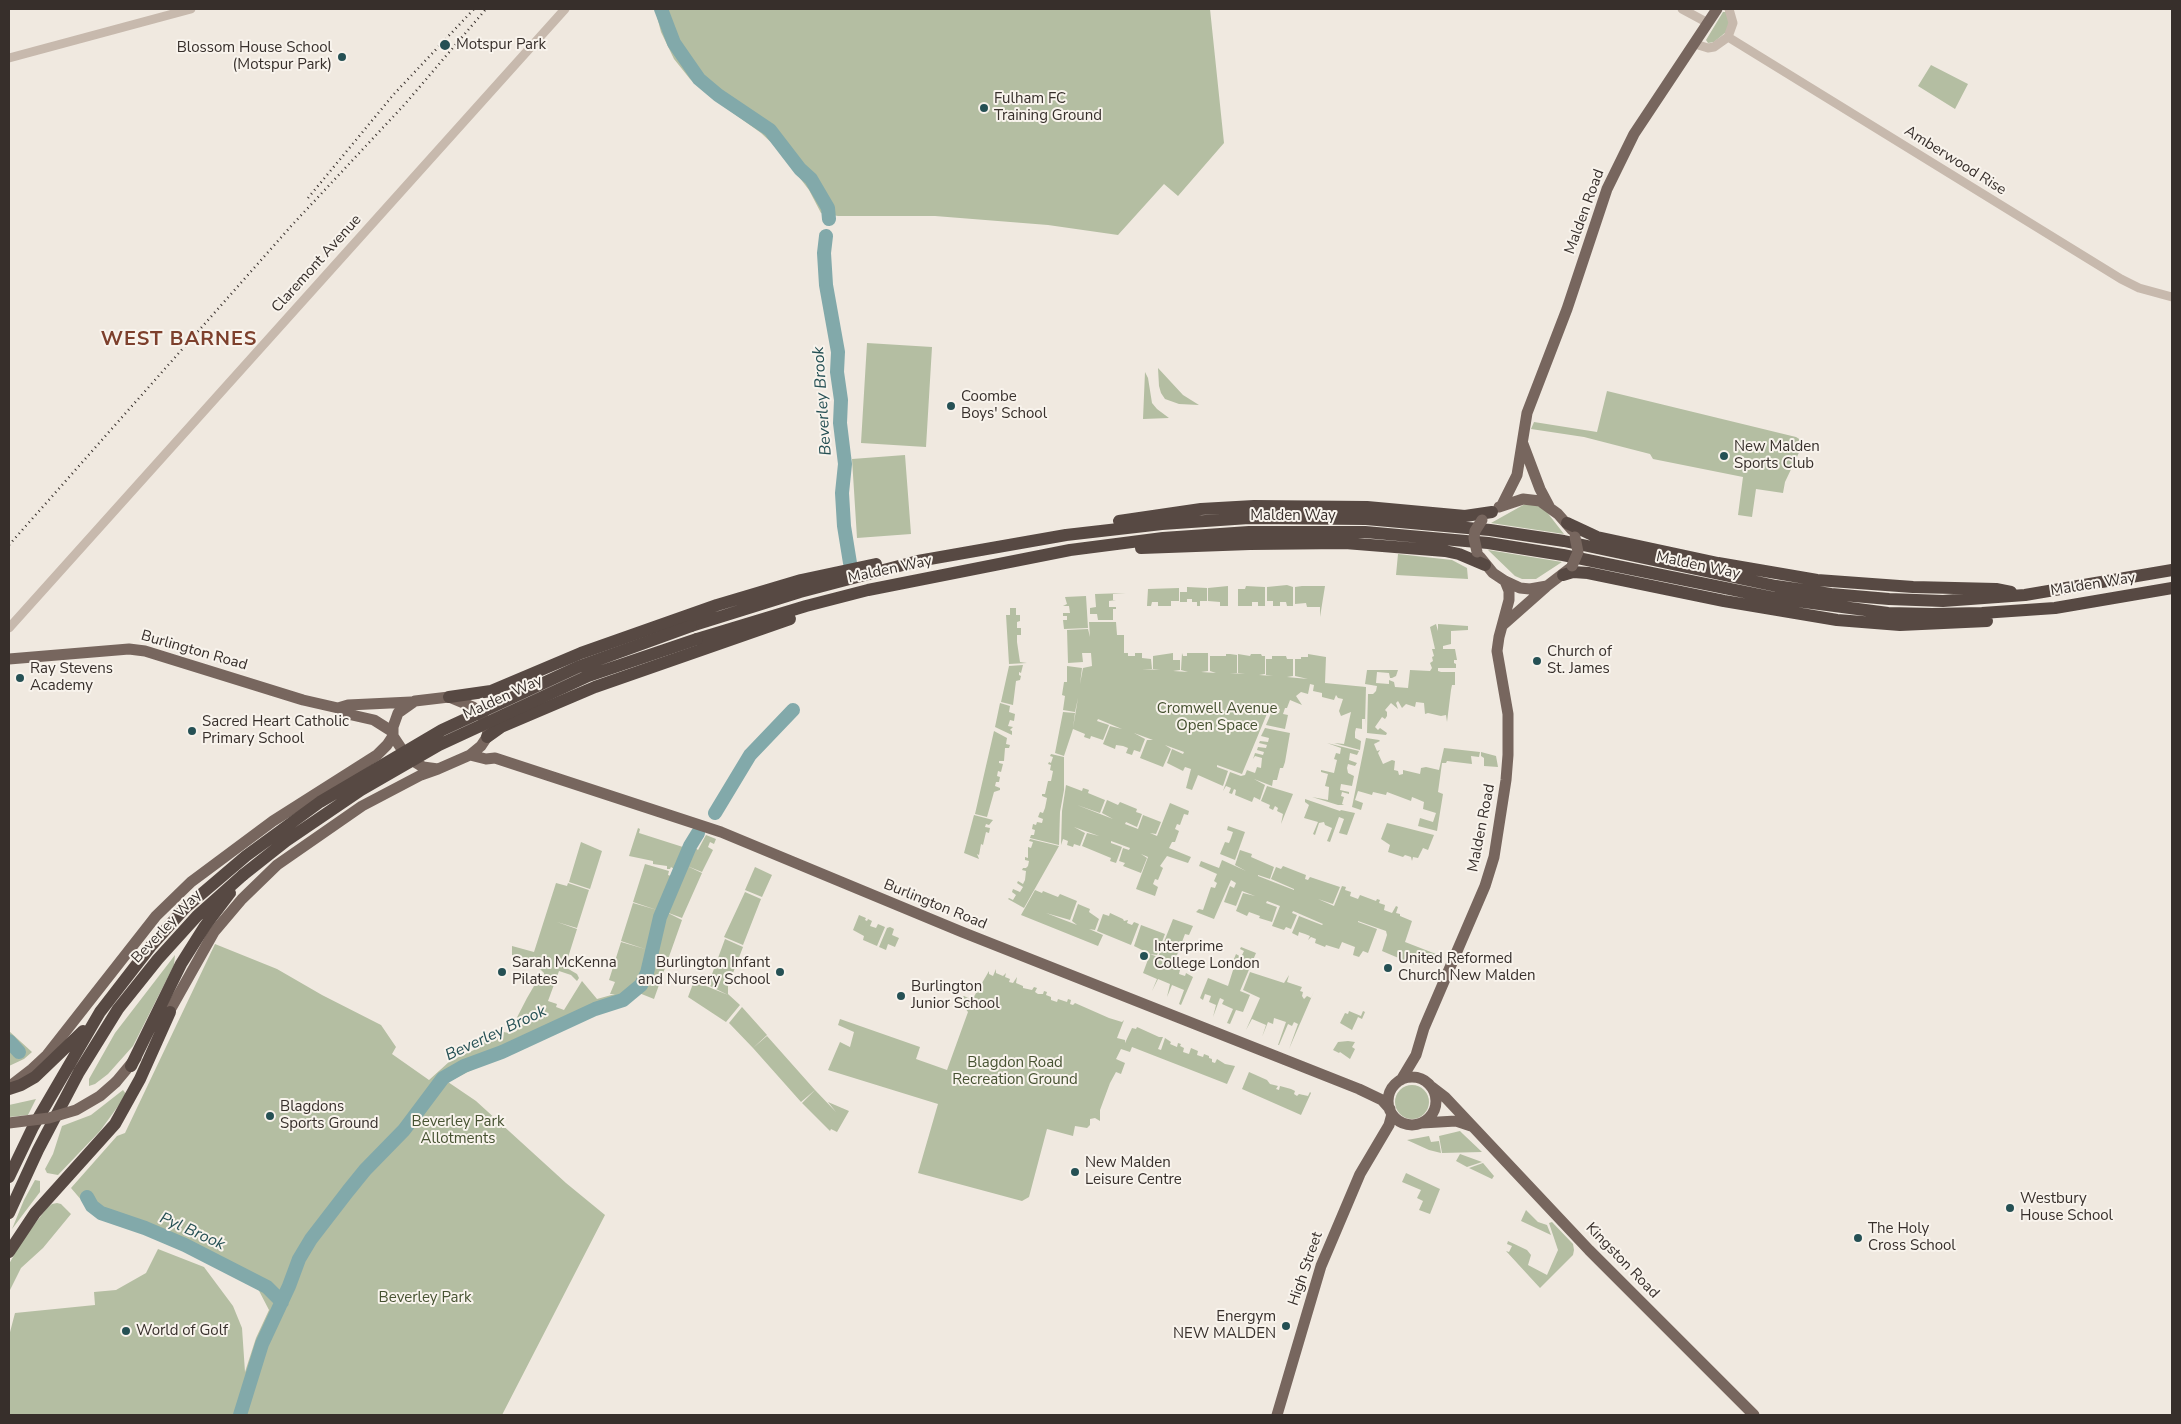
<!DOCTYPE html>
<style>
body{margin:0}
#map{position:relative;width:2181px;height:1424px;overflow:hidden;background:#f0e9e0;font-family:"Nunito Sans",sans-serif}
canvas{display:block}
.frame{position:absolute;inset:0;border:10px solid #372f2b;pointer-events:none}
</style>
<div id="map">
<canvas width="2181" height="1424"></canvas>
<div class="frame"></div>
</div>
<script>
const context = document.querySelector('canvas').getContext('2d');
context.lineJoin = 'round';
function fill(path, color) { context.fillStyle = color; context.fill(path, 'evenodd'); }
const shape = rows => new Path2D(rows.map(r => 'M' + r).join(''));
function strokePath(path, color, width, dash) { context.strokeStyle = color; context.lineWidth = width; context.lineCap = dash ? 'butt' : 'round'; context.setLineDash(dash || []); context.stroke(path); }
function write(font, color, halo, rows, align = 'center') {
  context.font = font + ' "Nunito Sans",sans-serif'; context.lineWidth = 4; context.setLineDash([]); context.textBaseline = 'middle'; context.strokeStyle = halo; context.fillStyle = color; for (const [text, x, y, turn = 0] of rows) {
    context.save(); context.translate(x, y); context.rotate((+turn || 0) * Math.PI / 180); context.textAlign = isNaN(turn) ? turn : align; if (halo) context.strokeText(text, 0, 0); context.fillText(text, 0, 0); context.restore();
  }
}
const green = shape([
 [655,9,1210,9,1224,143,1178,196,1164,184,1118,235,1048,225,935,216,838,216,821,213,809,190,776,147,761,133,708,95,690,79,674,59,661,32],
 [1723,12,1726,12,1730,19,1726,32,1714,42,1708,43,1706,40],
 [1931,65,1968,84,1955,109,1918,86],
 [867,343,932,347,926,447,861,443],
 [1158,368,1183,395,1199,405,1179,404,1165,399,1161,393,1159,386],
 [1145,372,1148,378,1152,403,1157,409,1169,418,1143,419],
 [1607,391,1796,437,1804,442,1785,482,1783,493,1756,489,1752,517,1738,515,1743,477,1653,459,1650,454,1584,437,1531,429,1534,422,1597,432],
 [905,455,911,534,857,538,852,459],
 [1525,504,1537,505,1546,511,1564,534,1491,523],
 [1488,550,1562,562,1536,579,1522,579,1515,576],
 [1398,554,1452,560,1467,568,1468,579,1396,575],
 [1287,585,1293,587,1293,606,1287,606,1286,602,1280,602,1280,606,1273,606,1273,601,1267,601,1267,587],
 [1228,586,1228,606,1220,606,1220,602,1208,601,1208,588],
 [1246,586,1265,587,1265,606,1258,606,1258,602,1252,602,1252,606,1238,606,1238,589,1245,589],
 [1302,586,1325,586,1320,617,1320,607,1307,607,1306,603,1295,604,1295,587],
 [1187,587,1207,588,1207,601,1200,601,1200,606,1197,606,1197,602,1192,602,1192,599,1187,599,1187,602,1180,602,1180,592,1187,592],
 [1179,588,1179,601,1171,601,1171,606,1158,606,1158,602,1152,602,1151,606,1147,606,1148,589],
 [1126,593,1113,594,1113,600,1116,600,1109,601,1109,607,1116,607,1116,609,1113,609,1113,620,1098,620,1097,614,1090,614,1090,608,1096,607,1095,594],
 [1086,596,1088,628,1064,629,1063,620,1067,620,1067,616,1063,616,1063,613,1070,613,1069,606,1063,606,1067,604,1065,597],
 [1010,608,1016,608,1016,615,1020,615,1020,621,1017,622,1017,628,1021,628,1021,635,1017,635,1017,642,1020,662,1027,663,1009,664,1006,615,1010,615],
 [1089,622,1116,622,1117,635,1124,635,1124,653,1128,653,1128,656,1135,656,1135,653,1142,653,1142,658,1151,659,1152,669,1142,669,1160,670,1153,669,1153,656,1173,653,1173,660,1180,660,1180,670,1173,671,1188,672,1181,670,1182,653,1183,656,1187,656,1187,653,1208,653,1208,671,1201,672,1216,673,1210,671,1210,656,1226,656,1226,654,1230,654,1237,655,1237,673,1230,673,1245,674,1238,673,1238,654,1250,656,1251,654,1261,654,1262,656,1265,656,1265,674,1259,675,1273,676,1266,675,1266,659,1272,659,1272,656,1286,656,1287,659,1293,659,1293,676,1287,677,1308,679,1295,676,1295,659,1301,659,1301,657,1308,657,1308,654,1326,657,1325,683,1366,687,1365,725,1365,719,1362,719,1362,729,1356,728,1355,732,1355,738,1361,741,1360,750,1334,743,1344,744,1351,712,1341,716,1339,711,1343,699,1338,698,1336,695,1334,700,1322,697,1322,693,1313,691,1314,685,1310,684,1308,694,1301,692,1296,696,1302,705,1290,700,1287,708,1285,708,1283,714,1288,715,1285,729,1266,725,1272,711,1279,713,1280,709,1274,707,1274,705,1271,704,1244,769,1255,773,1257,767,1261,768,1262,758,1255,756,1253,759,1255,753,1263,755,1264,752,1257,750,1258,747,1266,748,1267,745,1259,743,1260,741,1268,742,1269,738,1261,736,1265,728,1290,733,1285,762,1283,768,1280,768,1277,780,1273,780,1272,786,1254,779,1265,785,1260,800,1254,797,1252,802,1235,795,1236,790,1234,789,1232,794,1229,793,1231,788,1226,786,1223,791,1230,772,1241,776,1245,775,1247,770,1244,769,1242,774,1217,765,1217,767,1228,771,1223,786,1198,775,1192,790,1186,788,1191,769,1185,767,1183,771,1167,763,1172,749,1183,754,1184,752,1165,745,1171,749,1163,767,1140,758,1147,740,1153,740,1134,733,1145,739,1140,752,1134,750,1132,755,1126,753,1128,748,1123,746,1116,745,1115,749,1103,744,1110,726,1122,729,1098,719,1097,721,1109,725,1103,740,1091,736,1090,739,1084,737,1085,734,1073,729,1064,756,1055,753,1063,712,1075,713,1073,728,1078,698,1075,712,1063,710,1065,696,1062,695,1064,682,1067,682,1067,666,1082,668,1080,684,1083,668,1092,666,1091,653,1082,653,1083,662,1068,663,1067,630,1088,629,1090,637],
 [1436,624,1438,631,1438,624,1468,626,1468,630,1451,631,1451,644,1443,646,1443,649,1455,649,1457,660,1454,660,1454,663,1456,664,1456,668,1438,668,1438,671,1441,672,1455,672,1455,685,1452,685,1451,690,1447,722,1446,715,1441,716,1428,713,1425,714,1424,703,1416,702,1415,707,1406,704,1402,708,1398,701,1396,703,1398,709,1391,703,1385,710,1387,712,1387,716,1385,719,1382,717,1375,727,1378,730,1380,728,1387,733,1386,735,1367,733,1368,694,1373,694,1376,691,1377,686,1365,684,1367,670,1398,670,1396,676,1392,678,1390,678,1389,673,1377,672,1376,683,1389,684,1389,680,1394,682,1395,687,1408,688,1410,670,1430,671,1432,668,1430,663,1433,661,1432,657,1434,656,1432,649,1435,649,1430,627],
 [1023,665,1021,673,1019,672,1019,675,1021,676,1020,680,1016,681,1013,705,1001,702,1009,666],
 [1000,703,1010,706,1009,712,1015,714,1014,721,1010,720,1008,726,1013,727,1010,730,1012,731,1012,735,995,727],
 [994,731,1007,738,1006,744,1010,745,1009,748,1005,748,1004,761,999,761,999,763,1003,764,1001,772,998,771,997,776,1000,777,999,782,996,782,995,786,1000,788,1000,790,994,792,987,817,975,814],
 [1366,738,1379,740,1380,741,1374,744,1377,751,1380,750,1378,753,1383,764,1392,760,1395,761,1394,770,1398,771,1399,775,1403,774,1403,770,1420,774,1421,768,1426,767,1439,770,1444,748,1480,752,1479,757,1471,756,1472,764,1447,761,1446,763,1442,763,1438,792,1443,794,1437,831,1418,826,1420,818,1433,822,1436,813,1423,809,1424,802,1417,799,1412,797,1411,801,1387,792,1386,795,1373,792,1372,795,1358,791,1355,800,1363,803,1361,810,1352,807],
 [1327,743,1359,751,1357,755,1350,753,1349,760,1357,763,1355,766,1348,764,1347,768,1348,773,1354,776,1352,786,1341,784,1340,790,1349,792,1349,794,1342,792,1341,796,1344,797,1342,804,1344,805,1338,805,1312,797,1328,800,1329,787,1325,786,1328,774,1321,772,1321,770,1334,773,1337,760,1334,759,1336,753,1340,754,1341,748],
 [1481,752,1496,756,1498,767,1484,766,1484,758,1481,756],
 [1051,754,1064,757,1064,790,1060,812,1059,845,1030,838,1031,835,1034,835,1035,830,1032,829,1033,824,1036,825,1037,822,1042,823,1043,819,1038,817,1040,812,1043,813,1045,808,1047,798,1042,796,1042,794,1045,794,1048,781,1051,781,1053,771,1050,770,1051,765,1048,764,1049,762,1051,763,1053,757,1050,756],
 [1066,785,1082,791,1083,788,1089,790,1088,793,1105,800,1100,813,1077,805,1113,819,1102,813,1107,800,1118,805,1120,802,1137,809,1136,812,1142,814,1137,827,1126,822,1125,824,1138,829,1143,815,1161,822,1156,834,1150,833,1157,836,1170,803,1189,811,1188,815,1184,814,1180,825,1177,824,1175,829,1179,831,1175,842,1172,842,1169,848,1191,857,1188,863,1167,856,1160,866,1163,868,1158,880,1155,879,1153,884,1158,887,1155,896,1136,889,1148,857,1141,854,1147,858,1141,873,1123,866,1125,863,1119,861,1123,848,1129,850,1130,848,1111,841,1111,843,1122,847,1116,863,1110,861,1111,858,1082,846,1087,833,1099,836,1074,827,1085,833,1080,846,1074,844,1073,847,1067,845,1068,841,1063,839,1061,845,1062,811],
 [1267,786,1293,794,1281,824,1283,814,1277,811,1278,808,1275,806,1273,810,1269,808,1270,805,1261,801],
 [1305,799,1340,811,1341,810,1355,813,1347,835,1339,833,1344,819,1339,817,1330,842,1327,841,1332,828,1325,825,1324,822,1319,823,1315,835,1313,834,1318,822,1304,818,1309,805,1305,802],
 [974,815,993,820,989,825,986,824,985,827,990,828,989,833,986,832,983,845,981,844,979,855,977,854,979,859,964,853],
 [1387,823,1434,835,1428,850,1423,848,1418,858,1413,857,1412,861,1411,857,1405,855,1403,857,1388,852,1390,845,1381,839],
 [1228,826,1245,832,1235,860,1220,854,1225,842,1229,843,1231,838,1233,832,1227,830],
 [638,828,640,829,639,833,686,848,692,837,692,845,698,850,706,835,716,839,714,844,710,842,708,847,713,850,702,872,687,866,702,873,682,918,666,912,682,920,654,999,639,993,626,1002,597,1010,519,1046,448,1082,476,1101,566,1183,605,1215,502,1415,9,1415,9,1336,15,1313,95,1305,94,1292,116,1290,146,1273,158,1249,204,1267,233,1306,242,1328,245,1372,256,1338,269,1310,256,1285,223,1265,178,1244,94,1215,71,1188,117,1136,125,1133,215,944,277,969,322,995,381,1025,396,1047,392,1054,429,1080,450,1061,474,1050,480,1040,489,1035,493,1030,509,1033,527,998,534,986,543,979,544,973,536,965,532,958,522,960,512,955,512,946,534,952,556,883,567,886,568,883,589,890,577,928,557,922,577,929,565,967,577,974,579,978,577,981,571,975,559,971,548,1001,557,1004,556,1007,564,1010,582,981,597,999,615,994,610,994,615,982,609,980,621,942,645,949,621,941,633,903,657,910,633,902,645,864,669,871,668,875,671,876,674,869,671,867,670,869,667,869,667,866,653,864,653,861,629,856],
 [1030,839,1059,846,1024,908,1008,899,1009,898,1013,900,1016,895,1012,892,1013,889,1020,892,1023,887,1017,883,1018,881,1023,884,1025,880,1026,871,1022,870,1023,868,1026,868,1028,866,1029,861,1025,860,1025,857,1028,858,1028,847,1031,848,1033,842,1029,841],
 [581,842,602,851,590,889,569,882],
 [1240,850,1252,854,1251,857,1274,867,1270,879,1258,875,1258,876,1294,890,1294,889,1271,879,1276,867,1281,869,1283,866,1306,875,1305,879,1308,880,1310,877,1340,887,1333,904,1318,899,1334,906,1342,886,1346,887,1345,890,1351,892,1350,896,1358,899,1360,895,1376,901,1377,899,1380,900,1379,903,1385,905,1384,910,1392,913,1396,906,1398,907,1396,913,1400,914,1400,916,1412,921,1405,942,1436,954,1435,956,1421,951,1415,965,1382,951,1387,935,1386,931,1358,921,1358,922,1377,929,1368,953,1363,951,1359,957,1353,955,1355,947,1342,942,1339,949,1326,945,1325,947,1315,943,1316,939,1311,937,1308,940,1310,936,1305,934,1299,932,1298,936,1292,933,1299,916,1322,925,1323,924,1293,911,1292,913,1297,915,1291,929,1286,927,1284,930,1272,926,1280,906,1267,901,1266,903,1277,907,1272,922,1259,918,1260,916,1249,912,1247,916,1236,911,1243,893,1255,896,1242,891,1236,906,1224,902,1230,886,1234,888,1236,883,1231,880,1214,919,1196,912,1199,909,1203,910,1211,887,1215,888,1217,883,1214,881,1217,874,1199,866,1201,861,1219,868,1222,860,1246,871,1235,865],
 [755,867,772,875,762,897,745,890],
 [1035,890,1042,893,1043,891,1058,897,1060,894,1077,901,1070,920,1046,913,1077,925,1072,921,1078,904,1090,909,1089,912,1099,919,1095,930,1089,929,1103,935,1098,946,1021,915],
 [745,892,761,899,743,945,724,937],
 [1110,913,1123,919,1124,921,1128,920,1127,923,1132,925,1134,922,1139,924,1131,945,1097,931,1103,914,1109,916],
 [859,915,866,918,865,920,867,921,868,919,872,921,870,926,876,928,878,924,885,927,877,946,863,940,864,936,853,930],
 [1173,919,1193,926,1189,935,1185,934,1174,963,1181,966,1179,974,1185,976,1186,973,1193,977,1181,1005,1179,1004,1184,990,1172,985,1167,997,1170,984,1158,979,1152,991,1157,979,1143,973,1150,954,1134,946,1141,925,1165,934,1157,955,1150,954,1158,957],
 [890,927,894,929,892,935,899,938,895,947,888,944,886,950,879,947,887,928],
 [725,939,743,947,728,986,728,994,740,1005,726,1022,688,997,694,981,728,995,708,985],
 [1241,947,1256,953,1240,991,1250,995,1243,1012,1236,1010,1230,1024,1227,1023,1233,1009,1222,1004,1224,1000,1220,998,1213,1017,1216,1005,1209,1002,1211,996,1205,994,1203,1000,1200,998,1208,978,1228,986,1234,967,1231,966,1236,954,1241,957,1244,951,1240,949],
 [175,955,174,965,133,1046,108,1074,95,1084,89,1086,89,1079,115,1033],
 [996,969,996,973,1003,976,1006,973,1005,977,1010,979,1009,982,1013,983,1017,977,1016,983,1023,986,1023,988,1032,990,1034,987,1037,988,1035,992,1038,994,1043,994,1044,991,1047,992,1046,995,1051,997,1051,1000,1057,1002,1058,999,1067,1002,1068,999,1071,1000,1070,1004,1073,1005,1075,1003,1109,1018,1122,1022,1124,1020,1117,1038,1125,1040,1125,1043,1132,1028,1136,1029,1137,1027,1159,1037,1163,1037,1158,1049,1161,1050,1165,1038,1171,1042,1170,1044,1177,1047,1178,1043,1181,1044,1180,1046,1184,1048,1183,1052,1189,1054,1191,1048,1198,1051,1197,1055,1203,1057,1204,1054,1209,1056,1209,1058,1212,1059,1212,1062,1215,1063,1217,1059,1225,1064,1235,1066,1227,1084,1132,1047,1130,1052,1121,1049,1116,1059,1125,1063,1121,1074,1116,1072,1110,1083,1100,1110,1100,1121,1095,1118,1090,1119,1090,1125,1087,1128,1075,1126,1073,1136,1047,1129,1029,1197,1022,1201,918,1173,938,1104,828,1070,840,1042,850,1047,854,1032,838,1025,840,1019,920,1047,916,1059,947,1070,968,1012,959,1000,964,996,972,1000,989,971,989,974,993,976],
 [1250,972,1284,983,1289,975,1287,982,1302,987,1300,991,1303,992,1302,996,1304,999,1307,996,1311,998,1315,989,1289,1049,1298,1024,1294,1022,1292,1026,1288,1024,1279,1045,1278,1045,1286,1022,1274,1018,1273,1024,1268,1022,1262,1037,1266,1025,1252,1019,1246,1030,1260,998,1243,990],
 [742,1007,767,1035,753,1048,729,1023],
 [1349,1011,1361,1016,1363,1011,1365,1012,1362,1019,1358,1017,1352,1030,1340,1023,1345,1013,1348,1014],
 [9,1031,32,1052,24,1059,9,1066],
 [767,1036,815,1090,801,1102,753,1048],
 [1348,1041,1355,1042,1352,1047,1355,1049,1350,1059,1340,1052,1339,1053,1333,1050,1338,1042],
 [1249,1072,1267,1080,1270,1084,1278,1086,1276,1089,1279,1090,1280,1086,1291,1089,1295,1091,1294,1094,1297,1096,1299,1094,1308,1096,1310,1092,1311,1093,1301,1115,1242,1089],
 '1395 1102a17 17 0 1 1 34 0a17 17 0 1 1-34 0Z',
 [123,1090,126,1094,124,1098,100,1131,58,1175,47,1173,45,1169,53,1154,62,1126,91,1115],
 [815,1090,836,1112,828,1102,849,1111,837,1132,831,1129,830,1131,802,1103],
 [36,1099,28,1115,9,1117,9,1105],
 [1460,1131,1463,1134,1482,1152,1442,1153,1439,1136],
 [1429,1136,1431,1142,1439,1141,1441,1153,1429,1150,1407,1140],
 [1460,1154,1482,1162,1467,1167,1456,1161],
 [1483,1163,1494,1176,1492,1179,1469,1168],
 [1406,1173,1440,1189,1430,1214,1419,1210,1423,1201,1417,1198,1421,1190,1402,1182],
 [35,1180,40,1181,40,1192,12,1229,24,1200],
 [57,1203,61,1204,71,1214,43,1248,21,1268,9,1292,9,1264,23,1239,47,1208,52,1204],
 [1526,1210,1538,1222,1547,1225,1551,1235,1521,1221],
 [1552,1222,1573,1244,1574,1250,1573,1255,1540,1288,1506,1251,1509,1252,1512,1246,1507,1244,1508,1241,1527,1250,1531,1255,1528,1265,1547,1275,1558,1250,1549,1223]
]);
const river = shape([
 [661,9,674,43,699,79,718,95,770,130,800,169,811,179,828,208,829,219],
 [826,236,824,253,826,285,838,352,837,372,841,400,840,423,845,464,842,493,844,526,850,563],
 [715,813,750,755,793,710],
 [9,1041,19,1052],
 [87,1197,92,1206,101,1213,145,1228,185,1245,267,1287,282,1302],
 [240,1415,262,1344,289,1286,299,1259,311,1239,348,1191,365,1170,404,1130,443,1078,464,1066,502,1052,595,1009,623,1000,641,985,647,973,660,917,690,846,698,833]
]);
const minor = shape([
 [1682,9,1708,23],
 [1728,37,2121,279,2139,288,2172,297],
 [1695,44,1708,48,1714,47,1728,37,1733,23,1729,9],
 [9,58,191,9],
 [9,628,565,9]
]);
const major = shape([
 [1523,444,1540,489,1549,506],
 [1502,505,1517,475,1527,413,1567,309,1607,189,1634,134,1717,9],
 [1499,507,1523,499,1540,501,1558,514,1572,530],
 [1480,557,1493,573,1505,581,1520,588,1530,589,1547,586,1569,569],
 [1503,625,1546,587],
 [9,659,129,649,145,651,303,700,338,708,352,715,374,720,393,732],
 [338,708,348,705,411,702],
 [470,755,486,759,495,758,721,832,962,932,1359,1089,1382,1100,1390,1109],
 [165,1019,214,932,242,899,277,865,362,806,421,775,438,769,470,755,481,746,487,737,488,729,484,719,473,707,449,697,415,701,398,713,393,727,393,736,407,757,423,767,438,769],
 '1388 1101a24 24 0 1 1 48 0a24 24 0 1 1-48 0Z',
 [1401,1080,1416,1055,1424,1028,1485,886,1494,857,1506,780,1508,755,1508,714,1497,651,1499,637,1509,600,1509,591,1505,581],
 [116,1082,136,1058],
 [10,1086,32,1069,47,1055,156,916,191,882,273,821,377,755,387,745,393,736],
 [1432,1087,1445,1097,1589,1250,1754,1415],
 [1422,1123,1456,1121,1471,1126],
 [1277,1415,1321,1266,1360,1174,1389,1125,1392,1114]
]);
const highway = shape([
 [1119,521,1201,509,1254,506,1367,507,1465,516,1492,512],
 [1567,523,1597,537,1625,543,1718,563,1817,580,1913,587,1996,589,2011,592],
 [1141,548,1250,544,1345,543,1445,551,1459,554,1485,565],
 [1563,575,1573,572,1588,573,1724,601,1837,620,1900,625,1987,621],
 [691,626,800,592,918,561,1066,535,1162,524,1249,518,1366,519,1490,530,1564,541,1776,586,1831,594,1889,599,1943,601,2025,595,2172,570],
 [697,639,806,606,868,590,1070,550,1163,538,1249,532,1365,532,1488,543,1563,555,1774,598,1888,613,1932,614,1982,613,2055,608,2172,588],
 [449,697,491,691,581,653,717,605,801,580,876,564],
 [487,737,501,727,595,687,790,619],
 [131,1066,181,964,205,926,230,893],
 [9,1089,21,1085,35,1077,83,1031],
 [9,1177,33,1127,100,1012,151,946,185,908],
 [9,1213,38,1150,79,1072,118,1009,158,959,197,916,243,875],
 [9,1252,35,1213,115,1124,140,1079,170,1012]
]);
const rail = shape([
 [308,198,394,94,474,9],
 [9,545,293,224,405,104,486,9]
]);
const majorBridge = shape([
 [1477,552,1474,538,1475,531,1482,520],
 [1572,566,1578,552,1575,537],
 [9,1123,49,1118,76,1110,100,1096,116,1082]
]);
const highwayBridge = shape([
 [243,875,286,841,361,790,439,745,588,676,697,639],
 [185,908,246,856,320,802,442,730,578,667,691,626]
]);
const markers = [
 [445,45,6,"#255054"],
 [342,57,5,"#255054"],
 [984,108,5,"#255054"],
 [951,406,5,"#255054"],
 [1724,456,5,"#255054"],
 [1537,661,5,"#255054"],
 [20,678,5,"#255054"],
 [192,731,5,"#255054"],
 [1144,956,5,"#255054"],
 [1388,968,5,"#255054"],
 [502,972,5,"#255054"],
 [780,972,5,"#255054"],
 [901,996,5,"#255054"],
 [270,1116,5,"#255054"],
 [1075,1172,5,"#255054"],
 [2010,1208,5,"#255054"],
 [1858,1238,5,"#255054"],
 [1286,1326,5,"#255054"],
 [126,1331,5,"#255054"]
];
const poiNames = [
 ["Motspur Park",456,45],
 ["Blossom House School",332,48,"right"],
 ["(Motspur Park)",332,65,"right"],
 ["Fulham FC",994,99],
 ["Training Ground",994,116],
 ["Coombe",961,397],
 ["Boys' School",961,414],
 ["New Malden",1734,447],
 ["Sports Club",1734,464],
 ["Church of",1547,652],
 ["St. James",1547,669],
 ["Ray Stevens",30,669],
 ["Academy",30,686],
 ["Sacred Heart Catholic",202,722],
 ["Primary School",202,739],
 ["Interprime",1154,947],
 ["College London",1154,964],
 ["United Reformed",1398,959],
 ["Church New Malden",1398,976],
 ["Sarah McKenna",512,963],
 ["Pilates",512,980],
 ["Burlington Infant",770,963,"right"],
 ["and Nursery School",770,980,"right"],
 ["Burlington",911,987],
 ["Junior School",911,1004],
 ["Blagdons",280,1107],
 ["Sports Ground",280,1124],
 ["New Malden",1085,1163],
 ["Leisure Centre",1085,1180],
 ["Westbury",2020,1199],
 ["House School",2020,1216],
 ["The Holy",1868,1229],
 ["Cross School",1868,1246],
 ["Energym",1276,1317,"right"],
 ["NEW MALDEN",1276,1334,"right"],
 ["World of Golf",136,1331]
];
const streetNames = [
 ["Amberwood Rise",1955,161,32],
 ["Malden Road",1585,212,-70],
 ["Claremont Avenue",317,264,-48],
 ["Malden Way",1293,516],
 ["Malden Way",1698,566,12],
 ["Malden Way",890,570,-12],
 ["Malden Way",2093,585,-9],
 ["Burlington Road",194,651,16],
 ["Malden Way",503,698,-25],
 ["Malden Road",1482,828,-79],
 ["Burlington Road",935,905,22],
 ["Beverley Way",167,927,-47],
 ["Kingston Road",1622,1261,46],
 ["High Street",1306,1269,-71]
];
const parkNames = [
 ["Cromwell Avenue",1217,709],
 ["Open Space",1217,726],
 ["Blagdon Road",1015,1063],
 ["Recreation Ground",1015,1080],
 ["Beverley Park",458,1122],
 ["Allotments",458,1139],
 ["Beverley Park",425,1298]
];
const waterNames = [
 ["Beverley Brook",823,401,-94],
 ["Beverley Brook",496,1034,-25],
 ["Pyl Brook",192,1232,24]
];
const districtNames = [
 ["WEST BARNES",179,340]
];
fill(green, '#b4bea2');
strokePath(river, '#82a9aa', 14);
strokePath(minor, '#c7b9ad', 9);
strokePath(major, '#77665e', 11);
strokePath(highway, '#574943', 12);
strokePath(rail, '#372f2b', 2.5, [1, 4]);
strokePath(majorBridge, '#77665e', 11);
strokePath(highwayBridge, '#574943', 12);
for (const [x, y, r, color] of markers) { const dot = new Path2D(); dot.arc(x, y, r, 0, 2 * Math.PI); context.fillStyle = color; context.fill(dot); strokePath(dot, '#f8f3ec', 2); }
write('15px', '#372f2b', '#f8f3ec', poiNames, 'left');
write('15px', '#372f2b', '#f8f3ec', streetNames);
write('15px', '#465231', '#f8f3ec', parkNames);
write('italic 16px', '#255054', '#f8f3ec', waterNames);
context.letterSpacing = '1px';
write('bold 20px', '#7d402d', '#f8f3ec', districtNames);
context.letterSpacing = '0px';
</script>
